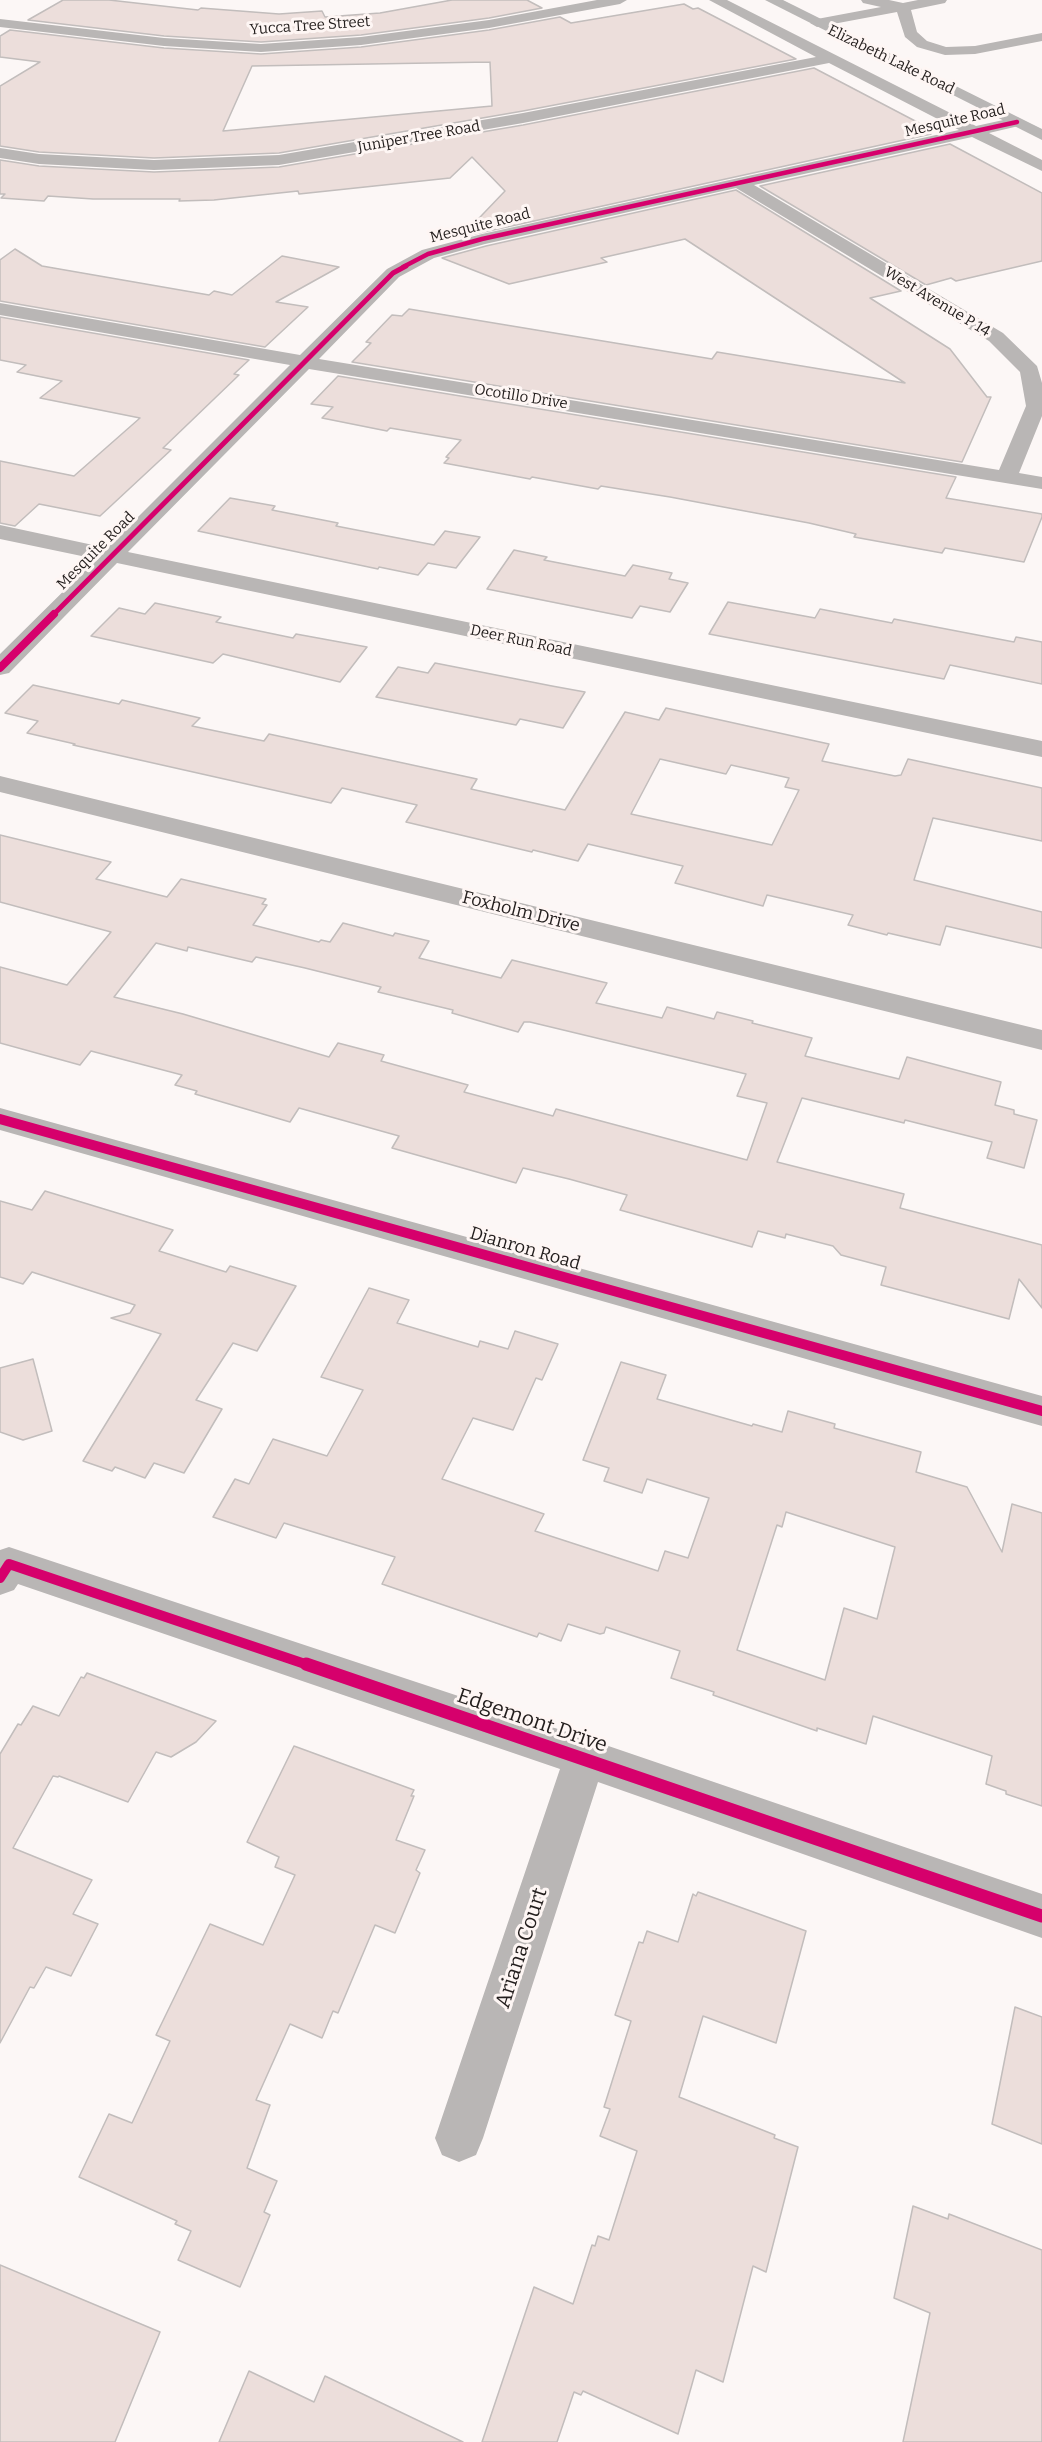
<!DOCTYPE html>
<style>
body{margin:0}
canvas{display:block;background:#fcf7f6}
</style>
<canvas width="1042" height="2442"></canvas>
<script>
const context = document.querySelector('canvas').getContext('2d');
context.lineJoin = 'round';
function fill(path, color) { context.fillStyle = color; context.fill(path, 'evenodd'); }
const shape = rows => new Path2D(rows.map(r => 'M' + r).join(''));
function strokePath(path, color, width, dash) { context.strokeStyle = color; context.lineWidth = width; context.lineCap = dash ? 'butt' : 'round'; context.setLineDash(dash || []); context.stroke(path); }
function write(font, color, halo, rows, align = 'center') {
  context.font = font + ' Bitter,serif'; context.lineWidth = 6; context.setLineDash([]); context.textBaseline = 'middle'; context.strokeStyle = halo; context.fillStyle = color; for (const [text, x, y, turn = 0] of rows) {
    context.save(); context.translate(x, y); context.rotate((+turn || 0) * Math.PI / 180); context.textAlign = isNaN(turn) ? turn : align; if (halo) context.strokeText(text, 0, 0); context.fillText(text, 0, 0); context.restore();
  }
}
const building = shape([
 [63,0,109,0,198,10,201,8,279,14,322,11,325,17,380,13,452,0,527,0,542,8,489,18,361,35,261,42,164,36,28,20,63,0],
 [684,4,693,9,698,8,796,59,523,111,279,153,154,158,39,152,0,146,0,86,40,62,0,57,0,36,10,30,164,48,261,54,361,47,489,30,560,17,571,23,684,4],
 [490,62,492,106,223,131,252,66,490,62],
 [814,68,919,123,912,124,931,134,461,237,505,191,472,157,450,178,299,194,298,191,214,200,179,201,180,199,93,199,48,196,44,201,1,198,5,194,0,194,0,160,39,166,154,172,279,167,523,125,814,68],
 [950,144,1042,193,1042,261,956,281,951,278,926,285,760,186,950,144],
 [736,190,901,291,870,298,950,349,987,397,991,397,962,462,352,362,371,343,366,342,392,315,402,316,409,309,712,359,717,352,905,383,685,239,601,258,607,262,509,284,442,258,486,246,736,190],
 [15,249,42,266,209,295,214,291,232,295,282,256,339,267,276,302,308,307,265,347,0,301,0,260,15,249],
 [0,317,249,360,234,374,239,375,163,448,171,450,100,516,39,504,15,526,0,523,0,461,74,476,140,418,40,398,62,381,17,372,26,365,0,360,0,317],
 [338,376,956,477,946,498,1042,514,1042,517,1024,562,945,548,942,553,854,537,856,534,809,523,670,497,601,486,598,489,532,477,530,479,444,463,449,458,446,457,461,440,390,428,387,431,322,418,333,407,311,404,338,376],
 [230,498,275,506,272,510,338,523,336,526,434,545,445,531,480,537,456,568,428,563,418,575,379,567,378,569,198,531,230,498],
 [514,550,547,557,544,560,625,576,633,565,672,573,669,579,688,583,670,612,640,606,632,618,487,589,514,550],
 [728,602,815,618,820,609,892,623,894,619,1014,642,1016,637,1042,642,1042,684,950,665,944,679,709,634,728,602],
 [155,603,221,617,216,622,293,638,296,634,367,647,340,682,223,654,213,663,91,636,119,608,145,614,155,603],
 [435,663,552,686,585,692,563,728,520,719,516,725,376,697,398,667,428,673,435,663],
 [33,685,119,704,122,700,200,718,192,726,264,741,269,734,477,779,471,789,565,810,625,712,659,720,666,708,829,744,822,761,895,776,901,775,908,759,1042,788,1042,841,933,818,914,880,1042,912,1042,948,946,926,940,945,888,933,887,935,848,925,853,915,767,895,763,906,675,883,683,866,588,844,578,861,533,850,532,852,406,822,417,805,342,788,331,803,73,745,75,744,27,733,38,721,5,713,33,685],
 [660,759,726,774,731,765,789,778,785,787,799,790,772,845,631,814,660,759],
 [0,835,111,862,96,879,167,897,181,879,266,899,262,904,267,905,253,925,319,942,321,940,330,942,343,923,393,936,395,933,429,941,419,958,501,978,512,960,607,983,596,1003,662,1018,667,1007,714,1019,717,1012,753,1021,752,1023,812,1038,805,1056,899,1079,907,1057,1001,1082,995,1105,1014,1110,1014,1114,1037,1120,1024,1168,987,1158,992,1142,905,1120,904,1123,802,1098,777,1162,904,1194,900,1208,1042,1245,1042,1308,1019,1279,1009,1319,881,1285,886,1267,841,1255,833,1246,786,1234,785,1238,758,1231,752,1247,620,1210,627,1195,569,1179,523,1168,516,1183,392,1148,399,1136,299,1108,290,1122,195,1094,197,1091,175,1085,182,1075,91,1051,80,1065,0,1043,0,967,67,985,111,932,0,902,0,835],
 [156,943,187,951,188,947,252,962,256,957,305,968,381,987,378,992,453,1010,452,1013,518,1032,524,1022,530,1022,746,1074,737,1096,767,1103,747,1160,556,1109,553,1116,464,1092,468,1085,381,1061,384,1055,338,1043,329,1057,183,1014,114,997,156,943],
 [45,1191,173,1230,159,1251,226,1272,230,1266,296,1286,257,1351,233,1343,196,1400,222,1409,184,1473,154,1463,145,1478,115,1467,112,1471,83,1461,161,1334,111,1318,130,1313,135,1305,32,1272,23,1284,0,1277,0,1201,32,1210,45,1191],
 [369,1288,409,1300,397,1323,478,1347,480,1341,508,1349,515,1331,558,1344,542,1380,536,1378,513,1430,473,1418,442,1479,544,1514,535,1531,658,1571,665,1551,688,1558,709,1498,647,1479,642,1493,604,1481,609,1468,583,1460,621,1362,666,1375,657,1399,752,1426,753,1424,782,1432,788,1411,835,1424,834,1428,921,1452,916,1472,967,1487,1002,1552,1012,1504,1042,1513,1042,1806,1006,1794,1006,1791,986,1784,992,1756,873,1716,866,1744,817,1728,817,1731,713,1695,714,1692,671,1678,680,1651,606,1627,604,1633,600,1634,568,1624,561,1641,539,1633,537,1637,382,1584,395,1557,284,1523,276,1538,213,1517,235,1479,249,1484,273,1439,327,1456,363,1390,321,1377,369,1288],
 [786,1512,895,1547,877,1619,844,1608,825,1680,737,1650,777,1525,782,1527,786,1512],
 [33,1359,52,1431,23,1440,0,1432,0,1368,33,1359],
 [87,1673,216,1721,196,1742,171,1757,156,1752,128,1802,59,1776,58,1777,53,1776,13,1848,92,1880,73,1914,98,1924,71,1976,46,1967,34,1988,30,1987,0,2043,0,1754,18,1724,21,1725,33,1706,59,1716,81,1677,84,1678,87,1673],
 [294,1746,414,1790,411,1796,414,1796,396,1840,425,1850,416,1870,420,1873,395,1933,375,1925,338,2013,333,2011,322,2038,290,2024,256,2100,270,2105,247,2168,277,2181,264,2212,270,2215,240,2287,178,2260,191,2231,175,2224,177,2221,79,2177,109,2114,132,2123,170,2041,156,2035,210,1924,263,1945,295,1875,275,1867,279,1857,247,1842,294,1746],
 [698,1892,806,1931,776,2043,703,2016,679,2097,775,2135,774,2138,798,2147,766,2272,753,2266,723,2382,696,2370,678,2434,583,2391,581,2395,574,2392,557,2442,482,2442,534,2287,573,2304,592,2245,595,2246,598,2236,609,2240,637,2151,600,2136,610,2109,604,2107,631,2021,615,2015,639,1942,643,1943,647,1931,678,1942,693,1894,696,1896,698,1892],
 [1015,2007,1042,2017,1042,2144,992,2124,1015,2007],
 [913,2206,948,2219,949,2214,1042,2250,1042,2442,903,2442,930,2313,894,2298,913,2206],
 [0,2265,160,2332,115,2442,0,2442,0,2265],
 [249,2371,314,2402,325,2376,463,2442,219,2442,249,2371]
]);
const street = shape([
 [597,0,627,0,620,4,489,28,361,45,261,52,164,46,0,27,0,19,164,38,261,44,361,37,489,20,597,0],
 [709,0,727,0,976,126,1017,117,1025,122,1023,125,989,133,1042,160,1042,171,972,137,754,185,1003,333,1037,366,1042,383,1042,416,1019,473,1042,477,1042,489,309,369,128,552,1042,741,1042,757,117,563,9,673,0,675,0,654,96,559,0,539,0,525,107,548,290,365,0,315,0,303,300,355,387,269,422,250,482,234,959,130,829,63,523,123,279,165,154,170,39,164,0,158,0,148,39,154,154,160,279,155,523,113,816,57,709,0],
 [736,188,989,341,1020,372,1026,406,999,470,319,359,399,277,434,258,485,244,736,188],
 [861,0,889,0,903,3,918,0,947,0,945,3,911,10,917,32,927,41,946,47,975,46,1042,33,1042,41,975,54,945,55,917,47,905,37,897,12,817,27,810,23,817,19,881,7,863,3,861,0],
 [0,776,1042,1030,1042,1050,0,792,0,776],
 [0,1108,1042,1396,1042,1426,0,1130,0,1108],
 [9,1547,585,1738,1042,1894,1042,1938,598,1782,483,2138,476,2155,459,2162,442,2155,435,2138,560,1769,18,1584,14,1590,0,1595,0,1550,9,1547]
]);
const secondary = shape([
 [765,0,783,0,1042,129,1042,140,765,0]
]);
const cyclewayFar4 = shape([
 [403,267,428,254,482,239,1017,122]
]);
const cyclewayFar3 = shape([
 [52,616,393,273,406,266]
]);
const cyclewayFar2 = shape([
 [0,668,54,614]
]);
const cyclewayFar1 = shape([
 [0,1119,1042,1411],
 [0,1578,9,1564,311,1666]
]);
const cycleway = shape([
 [306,1664,1042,1916]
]);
const farStreetnames = [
 ["Yucca Tree Street",310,26,-4],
 ["Elizabeth Lake Road",891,60,26],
 ["Mesquite Road",955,121,-13],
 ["Juniper Tree Road",419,137,-10],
 ["Mesquite Road",480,226,-14],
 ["West Avenue P 14",937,302,31],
 ["Ocotillo Drive",521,397,9],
 ["Mesquite Road",96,551,-45],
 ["Deer Run Road",521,641,12]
];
const streetNames = [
 ["Foxholm Drive",521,912,14],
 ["Dianron Road",525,1249,16]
];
const nearStreetnames = [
 ["Edgemont Drive",532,1721,19],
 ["Ariana Court",522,1948,-72]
];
fill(building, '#ecdedb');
strokePath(building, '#c2bdbc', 1.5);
fill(street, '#b9b6b5');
fill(secondary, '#b8b6b5');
strokePath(cyclewayFar4, '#d6006c', 4.5);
strokePath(cyclewayFar3, '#d6006c', 5);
strokePath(cyclewayFar2, '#d6006c', 8);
strokePath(cyclewayFar1, '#d6006c', 10);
strokePath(cycleway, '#d6006c', 13);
write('15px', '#221d1c', '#fef6f4', farStreetnames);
write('18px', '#221d1c', '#fef6f4', streetNames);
write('21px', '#221d1c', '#fef6f4', nearStreetnames);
</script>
